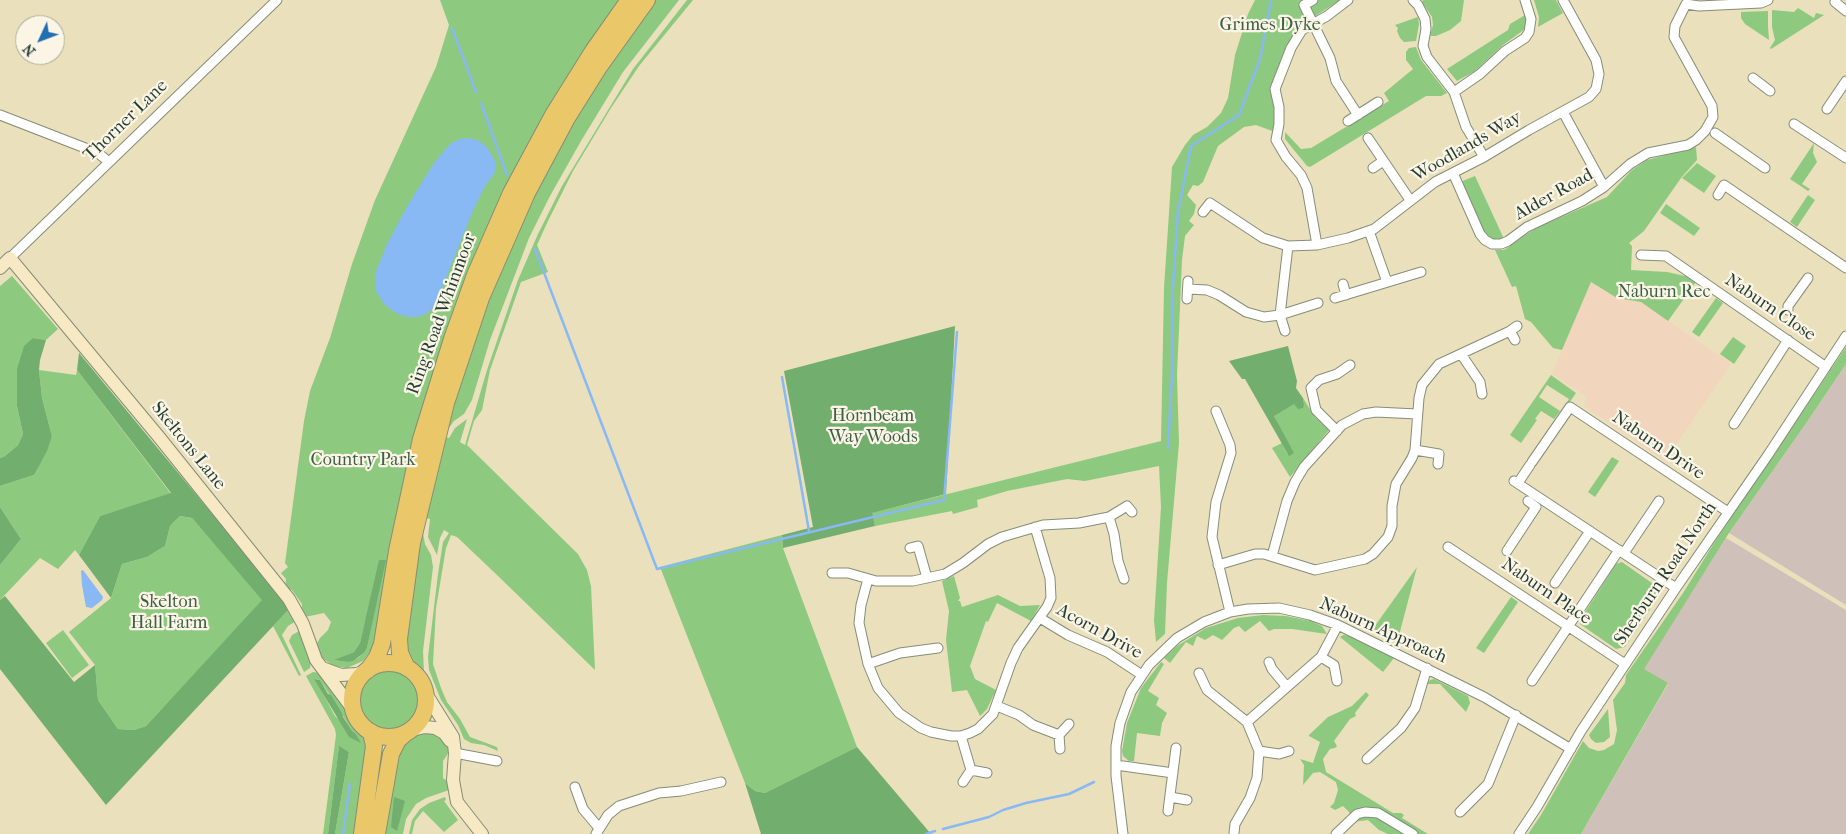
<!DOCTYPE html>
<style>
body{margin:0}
#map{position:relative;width:1846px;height:834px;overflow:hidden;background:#eae0bc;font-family:"IM FELL French Canon",serif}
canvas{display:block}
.north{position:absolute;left:15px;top:15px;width:50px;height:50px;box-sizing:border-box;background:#fcf5e5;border:1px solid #a4ab9e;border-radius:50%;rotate:227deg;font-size:14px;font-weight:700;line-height:20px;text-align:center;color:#1f3d34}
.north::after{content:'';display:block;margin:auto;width:18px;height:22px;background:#1f6fb2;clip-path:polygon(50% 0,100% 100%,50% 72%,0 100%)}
</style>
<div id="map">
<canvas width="1846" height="834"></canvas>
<div class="north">N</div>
</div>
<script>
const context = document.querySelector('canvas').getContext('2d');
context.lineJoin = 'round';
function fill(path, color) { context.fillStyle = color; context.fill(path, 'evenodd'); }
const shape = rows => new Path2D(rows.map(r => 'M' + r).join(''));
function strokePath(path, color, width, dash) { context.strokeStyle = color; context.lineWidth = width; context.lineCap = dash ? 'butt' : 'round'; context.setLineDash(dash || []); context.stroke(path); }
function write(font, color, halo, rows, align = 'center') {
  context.font = font + ' "IM FELL French Canon",serif'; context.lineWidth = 4.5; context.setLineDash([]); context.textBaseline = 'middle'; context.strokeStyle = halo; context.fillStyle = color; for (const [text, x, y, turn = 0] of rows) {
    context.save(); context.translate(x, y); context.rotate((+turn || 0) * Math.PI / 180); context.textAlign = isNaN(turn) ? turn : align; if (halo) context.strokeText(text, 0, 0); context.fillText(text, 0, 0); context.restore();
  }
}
const built = shape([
 [1591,282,1617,298,1641,302,1731,364,1665,461,1584,406,1586,396,1552,374]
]);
const industrial = shape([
 [1846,364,1846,605,1729,533,1807,422],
 [1726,538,1846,610,1846,834,1581,834,1668,684,1643,669]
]);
const green = shape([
 [440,0,625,0,498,265,573,117,652,0,679,0,623,72,581,141,550,196,529,238,490,340,472,400,464,414,454,421,443,436,449,438,455,428,467,419,460,442,465,445,487,370,518,280,538,234,562,186,633,69,687,0,693,0,639,66,611,108,573,171,548,221,537,245,548,272,521,282,490,370,482,410,474,421,467,445,578,554,587,570,591,586,595,670,497,575,457,537,451,535,446,548,436,608,433,664,441,688,447,702,460,719,470,737,497,747,498,751,484,745,471,743,464,739,458,725,441,700,429,670,428,657,438,574,443,542,449,533,444,530,440,538,437,555,428,537,430,519,400,512,372,649,363,661,347,668,333,666,320,656,315,647,320,638,328,630,331,622,324,613,305,617,302,613,302,604,292,590,285,588,286,579,281,573,288,567,285,563,304,421,310,391,330,338,352,264,375,200,436,67,449,25],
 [380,585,367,648,364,653,358,658,347,662,335,660,354,652,360,643,365,622],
 [1255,0,1340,0,1303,24,1286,46,1274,84,1278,117,1275,132,1256,125,1244,127,1218,146,1203,182,1198,186,1193,185,1187,195,1196,205,1194,214,1189,221,1194,225,1185,236,1182,260,1177,375,1179,443,1167,583,1165,634,1156,642,1154,620,1161,507,1159,466,1085,481,1067,479,1007,491,977,500,978,507,953,514,952,511,875,526,871,513,1161,441,1164,288,1172,167,1185,145,1193,135,1207,127,1221,113,1228,98,1235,55,1248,14],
 [1423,0,1464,0,1461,21,1450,30,1436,36,1430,36,1433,25,1432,17,1422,2],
 [1534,0,1556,0,1563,13,1538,27,1539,17],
 [1798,8,1814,18,1816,13,1824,15,1771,49,1770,48,1775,40,1772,27,1772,10,1794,12],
 [1768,11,1768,26,1769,40,1745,24,1741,18,1741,12],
 [1525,15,1528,24,1525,29,1503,45,1475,71,1457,81,1447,69,1508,30,1510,24],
 [1418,17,1419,24,1416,41,1404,42,1400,38,1397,31,1398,28,1395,25],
 [1416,47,1421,60,1447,93,1441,96,1426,96,1310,167,1307,166,1285,139,1285,132,1301,149,1311,148,1389,101,1384,93,1413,69,1406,60,1406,52,1409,48],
 [1814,143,1813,153,1817,162,1802,184,1810,189,1808,191,1790,179],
 [1696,147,1697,160,1681,178,1644,231,1629,243,1632,246,1631,270,1667,272,1698,279,1668,321,1641,302,1617,298,1591,282,1562,350,1553,348,1531,322,1525,319,1516,286,1512,287,1495,250,1504,250,1536,228,1607,197,1632,170,1647,160],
 [1697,163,1716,176,1704,193,1682,178],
 [1475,176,1504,239,1496,241,1488,237,1485,234,1460,182],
 [1808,195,1815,200,1797,227,1790,222],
 [1666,204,1700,228,1694,236,1660,213],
 [12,276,58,329,46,340,33,338,17,406,23,434,18,445,5,456,0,458,0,286],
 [1716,298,1723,303,1699,337,1692,332],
 [1733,337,1746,346,1734,364,1720,354],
 [1846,347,1846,364,1807,422,1729,533,1644,669,1668,683,1581,834,1528,834,1541,815,1583,741,1589,748,1598,751,1604,750,1614,744,1617,730,1613,700,1625,683,1626,675,1683,593,1716,540],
 [39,370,76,375,77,370,171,494,100,516,79,555,75,550,58,569,40,558,0,600,0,565,21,539,0,507,0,486,34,475,52,436,42,398],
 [1551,375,1576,393,1567,406,1565,405,1569,399,1547,385,1539,397,1560,411,1554,419,1541,411,1535,419,1537,420,1521,443,1510,435],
 [1303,398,1315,417,1329,430,1290,477,1272,448,1282,443,1288,455,1274,415,1294,403,1304,404],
 [1612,457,1619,461,1595,497,1588,492],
 [180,516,192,518,263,600,146,726,134,730,118,729,98,700,95,665,69,632,111,598,122,564,147,557,165,546,170,526],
 [422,528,425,544,431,555,433,567,423,651,424,672,423,673,409,660,404,651],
 [782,535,783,548,857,747,765,793,755,791,745,783,660,567],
 [1622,562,1659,588,1660,594,1625,647,1616,649,1580,624,1580,620,1616,564],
 [1417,567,1397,643,1372,630],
 [954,576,960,598,958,601,960,601,962,607,998,595,1020,606,1040,605,1031,621,997,603,988,622,986,621,970,666,975,679,996,690,987,709,980,716,967,690,952,692,946,640,949,611,942,581],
 [1511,597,1518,602,1484,653,1476,648],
 [290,608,296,621,288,626,282,635,301,675,299,676,273,626],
 [1263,615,1286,616,1311,621,1322,626,1327,634,1292,629,1274,629,1269,631,1260,621,1245,632,1239,626,1234,628,1222,640,1213,635,1205,640,1197,636,1193,646,1186,642,1170,663,1164,658,1177,646,1206,628,1238,618],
 [63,630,89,665,72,678,46,643],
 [301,630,311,661,310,668,304,672,289,641,292,635],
 [1343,635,1351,636,1394,658,1383,672,1340,637],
 [1161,662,1164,664,1148,691,1159,698,1156,705,1167,713,1162,723,1160,736,1137,733,1134,761,1129,761,1123,756,1122,751,1127,723,1141,688],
 '358 701a32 32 0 1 1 64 0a32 32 0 1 1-64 0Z',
 [313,672,320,673,346,707,353,721,368,740,357,834,335,834,349,752,339,747,328,834,323,834,336,735,335,729,306,676],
 [315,679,320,680,353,732,335,716],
 [1434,679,1468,696,1470,703,1466,712,1440,684,1427,684,1430,680],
 [1366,692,1369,695,1355,713,1356,716,1350,719,1334,741,1337,746,1335,748,1330,749,1323,759,1326,772,1393,813,1401,813,1404,815,1402,818,1428,834,1388,834,1379,830,1368,820,1353,822,1349,812,1343,806,1335,810,1330,807,1334,803,1338,790,1336,782,1320,772,1313,773,1303,785,1304,765,1300,759,1313,763,1320,742,1309,736,1309,735,1328,717,1352,706],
 [1608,709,1610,737,1604,742,1596,743,1591,739,1589,735],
 [426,729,446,742,449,752,443,761,443,778,448,782,449,790,426,798,416,804,406,819,403,834,381,834,392,772,404,740],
 [445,797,446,800,444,801,458,820,444,832,423,811,415,821,412,834,409,834,412,820,420,809,429,803]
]);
const forest = shape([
 [955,326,946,494,872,513,875,526,783,548,782,535,813,527,784,371],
 [33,338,46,340,40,360,39,370,42,398,52,436,47,451,34,475,0,486,0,458,5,456,18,445,23,434,17,406,17,369,24,346],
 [1288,346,1297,381,1296,388,1303,398,1304,404,1303,408,1298,409,1294,404,1274,416,1294,453,1289,456,1245,379,1242,379,1229,361],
 [79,353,290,608,106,805,0,669,0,600,5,596,74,682,95,665,98,700,118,729,134,730,146,726,262,600,192,518,180,516,170,526,165,546,147,557,122,564,111,598,79,555,100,516,171,493,77,370],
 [0,507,21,539,0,565],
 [379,560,386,560,367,648,364,653,353,661,347,662,334,660,354,652,360,643],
 [314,679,320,680,328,694,331,695,342,713,343,717,353,732,355,733,361,743,349,737],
 [339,746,349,752,335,834,328,834],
 [857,747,931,834,761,834,745,783,755,791,765,793],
 [394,797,405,801,397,831,391,827]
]);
const water = shape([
 [470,138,479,141,488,148,495,161,496,168,494,174,485,186,472,213,436,303,429,312,419,317,407,317,396,313,384,304,376,291,375,274,387,244,408,205,434,163,451,143,461,139],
 [83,570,103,597,102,600,92,608,86,607,82,585,81,571]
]);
const stream = shape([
 [452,28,476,92],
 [481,103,507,175],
 [535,249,657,569,944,500,957,332],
 [782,377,809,531],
 [1168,448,1172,374,1172,300,1178,212,1191,146,1239,115,1260,59,1271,0],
 [943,829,989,817,1003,810,1026,803,1069,794,1094,782],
 [343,834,350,784],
 [926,834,935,831]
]);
const street = shape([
 [1313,0,1304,5,1330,58,1336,81,1358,115],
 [1413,0,1418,5,1425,19,1426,29,1423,46,1427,57,1454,92,1466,127,1484,157],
 [1836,0,1835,2,1846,11],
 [1686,4,1699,6,1761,3,1768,0],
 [1753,78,1770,91],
 [1454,92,1480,74,1505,51,1525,38,1529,32,1531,19,1525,0],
 [1827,109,1846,81],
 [1563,112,1604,187],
 [0,115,98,153,109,162],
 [1348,121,1378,102],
 [1794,124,1846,158],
 [1715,133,1765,168],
 [1368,138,1410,200],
 [1373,168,1383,161],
 [1453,173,1480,234,1485,240,1492,244,1501,244,1508,241,1527,227,1582,201,1604,187,1630,164,1648,153,1688,145,1696,140,1705,131,1713,117,1712,106,1674,37,1675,26,1686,4],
 [1718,195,1724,185,1846,268],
 [1203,212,1210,203,1263,238,1288,246,1317,245,1348,238,1374,229,1435,182,1484,157,1529,130,1589,97,1596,89,1599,74,1596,60,1563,0],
 [1369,231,1387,282],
 [1317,245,1307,188,1301,175,1286,157,1276,140,1279,124,1279,107,1275,89,1291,48,1302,30,1327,16,1348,0],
 [1641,255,1666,256,1826,367],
 [10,258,277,0],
 [1343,284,1346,295],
 [1188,289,1207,290,1219,295,1246,312,1264,317,1280,315,1288,246],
 [1335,298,1421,272],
 [1187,299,1188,281],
 [1788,310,1788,306,1808,278],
 [1285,331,1280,315,1318,303],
 [1515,340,1510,331,1517,326],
 [1461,354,1480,382,1482,394],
 [1216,411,1230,445,1231,453,1216,502,1212,537,1230,612],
 [1734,424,1788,340],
 [1337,431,1316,410,1311,388,1319,380,1337,374,1350,365],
 [1415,450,1439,454,1438,464],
 [1532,462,1570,407,1728,512],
 [1514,481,1676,588],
 [1518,483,1530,465],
 [1109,517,1114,534,1118,561,1124,579],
 [1448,547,1625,664],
 [910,548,918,546,927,578],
 [1507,551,1536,507,1528,501],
 [1624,553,1659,501],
 [1272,556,1287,501,1295,482,1304,467,1342,425,1363,414,1376,412,1417,414],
 [1218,565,1255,554,1264,554,1315,570,1365,559,1373,554,1388,537,1392,526,1392,506,1396,484,1412,458,1415,450,1419,398,1422,385,1439,364,1510,331],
 [832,573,848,573,876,581,913,581,945,574,963,563,988,544,1002,537,1043,525,1079,523,1109,517,1127,506,1132,512],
 [868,579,861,605,859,623,868,664,878,688,899,713,921,728,931,732,951,736,961,736,970,733,978,729,993,714,1011,663,1018,648,1047,607,1051,598,1050,578,1035,527],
 [1555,583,1590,531],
 [1040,618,1068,635,1107,652,1142,675],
 [1321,657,1334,665,1337,681],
 [1269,662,1272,669,1287,687],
 [868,664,900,653,938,648],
 [1199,673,1207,690,1247,722,1259,751,1257,778,1250,798,1235,824,1234,833],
 [1532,681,1619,550],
 [997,706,1019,715,1033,725,1059,735],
 [1247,722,1321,657,1338,625],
 [961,736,971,770,963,782],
 [1060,749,1059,735,1069,724],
 [1259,751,1279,754,1289,751],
 [455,753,497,761],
 [1367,759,1401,728,1415,708,1427,668],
 [1116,765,1173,773],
 [971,770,987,773],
 [575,787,583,809,599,828],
 [1170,797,1187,800],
 [1168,811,1176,748],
 [1460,812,1488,784,1516,715],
 [596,834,608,815,619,806,659,793,681,791,721,782],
 [1123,834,1116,776,1116,746,1120,723,1131,692,1149,665,1177,638,1204,622,1230,612,1248,609,1279,608,1310,615,1338,625,1484,697,1571,749],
 [1336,834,1357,814,1365,812,1378,813,1413,834],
 [1519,834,1537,807,1581,731,1676,588,1768,455,1846,336]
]);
const secondary = shape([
 [0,268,10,258,159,437,289,599,303,624,316,660,355,712],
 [322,668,341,675,356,674,366,672],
 [425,692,453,737,455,753,453,780,457,802,482,834],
 [412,730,425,727,435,728,444,733,450,741]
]);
const highway = shape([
 '352 700a37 37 0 1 1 74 0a37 37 0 1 1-74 0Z',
 [407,668,400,653,399,639,412,543,446,403,481,298,527,193,567,118,599,67,647,0],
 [368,670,377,657,382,644,397,551,421,439,452,339,475,275,511,193,553,115,593,51,629,0],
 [362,834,374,746,371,732],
 [377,834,391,754,398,740,406,733]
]);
const parkNames = [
 ["Grimes Dyke",1270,26],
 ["Naburn Rec",1664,293],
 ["Hornbeam",873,417],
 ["Way Woods",873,438],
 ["Country Park",363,461],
 ["Skelton",169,603],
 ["Hall Farm",169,624]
];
const streetNames = [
 ["Thorner Lane",126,121,-44],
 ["Woodlands Way",1467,147,-30],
 ["Alder Road",1554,195,-29],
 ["Naburn Close",1770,308,34],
 ["Ring Road Whinmoor",442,314,-70],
 ["Skeltons Lane",188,446,51],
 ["Naburn Drive",1658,446,34],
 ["Sherburn Road North",1666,574,-56],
 ["Naburn Place",1546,592,34],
 ["Naburn Approach",1383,631,24],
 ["Acorn Drive",1099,632,29]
];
fill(built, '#f2d5bd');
fill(industrial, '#cfc1ba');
fill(green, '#8dca7f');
fill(forest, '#72ae6e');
fill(water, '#88b9f4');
strokePath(stream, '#88b9f4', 2.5);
strokePath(street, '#848e78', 11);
strokePath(secondary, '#848e78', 14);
strokePath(highway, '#848e78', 18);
strokePath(street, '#fff', 9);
strokePath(secondary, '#f7e9c3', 12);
strokePath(highway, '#eac769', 16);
write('18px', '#3a6047', '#fcf5e5', parkNames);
write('18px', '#1f3d34', '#fcf5e5', streetNames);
</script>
